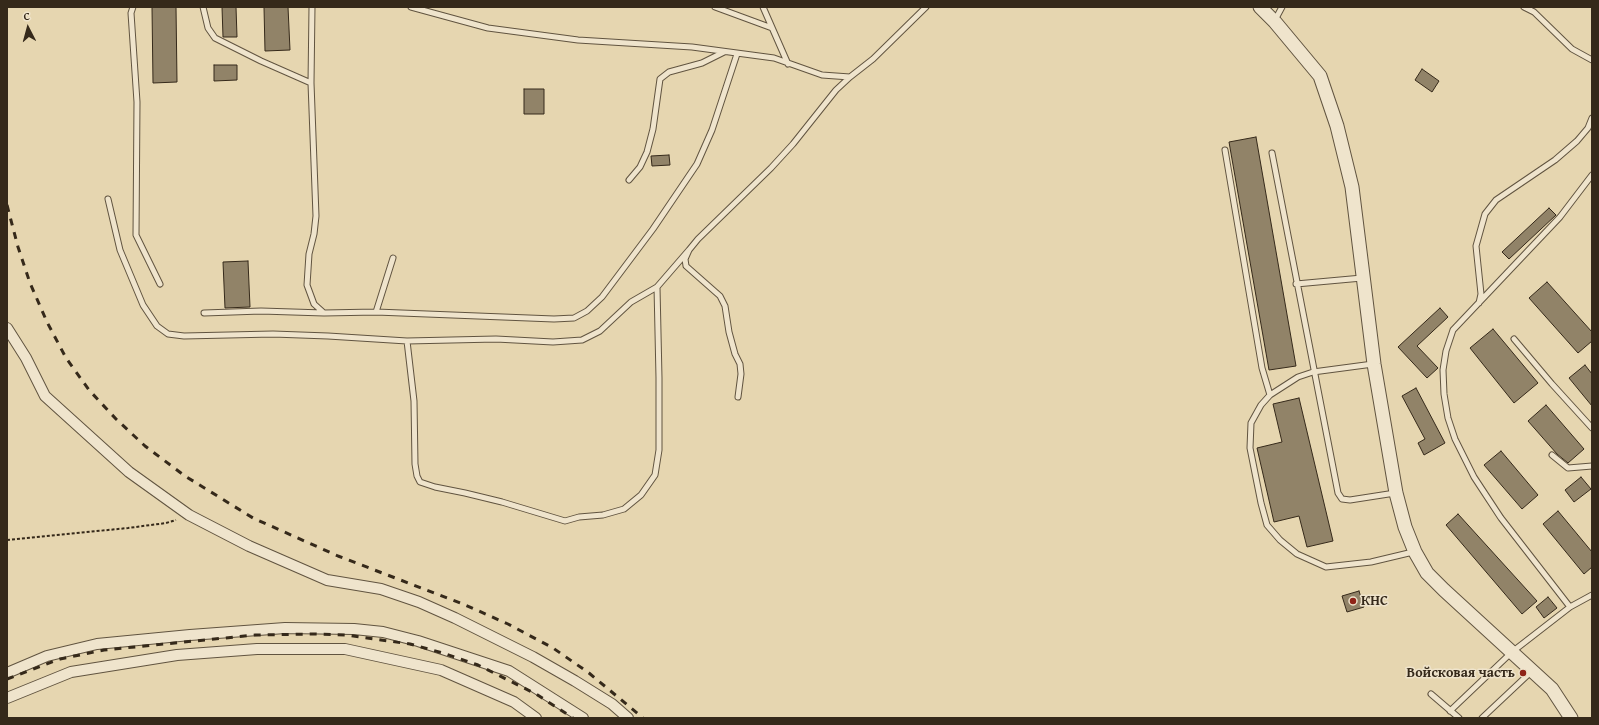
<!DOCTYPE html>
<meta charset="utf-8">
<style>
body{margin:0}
#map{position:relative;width:1599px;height:725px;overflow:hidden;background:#e6d6b0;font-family:"Gentium Book Plus",serif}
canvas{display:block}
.frame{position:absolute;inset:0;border:8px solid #35291a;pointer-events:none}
.north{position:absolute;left:8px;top:8px;width:40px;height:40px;-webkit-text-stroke:3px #efe4cc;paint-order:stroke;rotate:354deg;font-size:11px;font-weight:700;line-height:16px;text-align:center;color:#35291a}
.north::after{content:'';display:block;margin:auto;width:14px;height:18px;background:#35291a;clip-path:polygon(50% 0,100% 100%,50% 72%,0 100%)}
</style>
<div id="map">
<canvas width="1599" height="725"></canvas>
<div class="frame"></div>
<div class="north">С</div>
</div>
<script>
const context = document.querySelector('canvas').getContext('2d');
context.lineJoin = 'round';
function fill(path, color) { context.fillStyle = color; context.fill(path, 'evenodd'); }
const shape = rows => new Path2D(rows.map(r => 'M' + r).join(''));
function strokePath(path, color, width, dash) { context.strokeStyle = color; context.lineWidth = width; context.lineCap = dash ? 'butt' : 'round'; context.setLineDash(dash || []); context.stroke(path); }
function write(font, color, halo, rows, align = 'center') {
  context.font = font + ' "Gentium Book Plus",serif'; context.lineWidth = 3; context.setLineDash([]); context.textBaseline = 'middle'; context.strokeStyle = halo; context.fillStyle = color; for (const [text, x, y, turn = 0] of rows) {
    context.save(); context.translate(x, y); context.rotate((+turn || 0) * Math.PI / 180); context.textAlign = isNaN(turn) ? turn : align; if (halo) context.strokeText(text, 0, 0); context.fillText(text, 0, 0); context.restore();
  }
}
const building = shape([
 [152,7,176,7,177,82,153,83,152,7],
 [222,7,236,7,237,37,223,37,222,7],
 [264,7,288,7,290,50,265,51,264,7],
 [214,65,237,65,237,80,214,81,214,65],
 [1422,69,1439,81,1432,92,1415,80,1422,69],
 [524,89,544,89,544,114,524,114,524,89],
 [1256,137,1296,366,1269,370,1229,142,1256,137],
 [669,155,670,165,652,166,651,156,669,155],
 [1549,208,1556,215,1509,259,1502,252,1549,208],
 [248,261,250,307,225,308,223,262,248,261],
 [1547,282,1592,332,1592,341,1578,353,1529,298,1547,282],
 [1440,308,1448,317,1417,346,1438,368,1427,378,1398,347,1440,308],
 [1493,329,1538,383,1514,403,1470,348,1493,329],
 [1585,365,1592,374,1592,406,1569,378,1585,365],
 [1416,388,1445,443,1424,455,1418,443,1425,439,1402,396,1416,388],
 [1299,398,1333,541,1307,547,1299,516,1274,522,1257,448,1282,442,1273,404,1299,398],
 [1546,405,1584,449,1568,463,1557,454,1528,421,1546,405],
 [1501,451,1538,495,1522,509,1484,465,1501,451],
 [1581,477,1591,489,1574,502,1565,490,1581,477],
 [1558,511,1592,552,1592,567,1584,574,1543,524,1558,511],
 [1458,514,1537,601,1522,614,1446,525,1458,514],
 [1359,591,1364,607,1347,612,1342,596,1359,591],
 [1548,597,1557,608,1544,618,1536,607,1548,597]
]);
const path = shape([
 [7,540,128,528,166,523,176,520]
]);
const service = shape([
 [133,7,131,13,137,102,136,235,160,284],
 [203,7,208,28,215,38,261,61,311,83,316,216,314,234,309,254,307,285,314,304,324,313,376,312,554,319,574,318,587,311,602,297,653,229,697,164,712,130,737,54],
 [411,7,488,28,578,40,692,47,774,58,822,75,850,77,873,59,926,7],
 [715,7,772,28],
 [763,7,788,64],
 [1524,7,1534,12,1572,49,1592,60],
 [1275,20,1282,7],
 [311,83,312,7],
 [1225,150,1262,368,1270,395],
 [1272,153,1338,493,1342,499,1350,500,1395,493],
 [629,180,640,167,647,152,653,129,660,79,669,72,702,63,724,52],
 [108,199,120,250,143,305,157,326,168,334,184,336,273,334,328,336,407,341,496,339,553,342,582,340,600,331,631,302,657,287,689,250],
 [1296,284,1362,278],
 [1479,303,1481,294,1476,246,1485,214,1496,200,1555,160,1577,141,1588,128,1592,118],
 [376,312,393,258],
 [204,313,261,311,324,313],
 [1514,339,1552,384,1592,428],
 [407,341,414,401,415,464,417,476,420,482,435,487,465,493,502,502,565,521,579,517,603,515,624,509,641,495,655,475,659,450,659,378,657,287],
 [1373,364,1313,372,1298,377,1270,395,1261,405,1251,423,1250,448,1261,503,1267,525,1280,540,1297,554,1326,567,1371,562,1413,552],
 [738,397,741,374,740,364,735,354,729,332,725,306,720,296,686,266,685,259,689,250,698,239,771,168,793,144,836,90,850,77],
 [1552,455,1568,468,1592,466],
 [1570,607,1501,518,1474,477,1455,439,1448,418,1444,394,1443,370,1446,351,1453,330,1560,217,1592,175],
 [1431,694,1459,718],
 [1450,711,1512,652,1570,607,1592,595],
 [1482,718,1532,671]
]);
const minor = shape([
 [7,328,26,358,45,396,129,472,189,515,249,546,327,580,381,589,419,602,455,618,533,657,575,681,612,704,628,718],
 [7,673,47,656,97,644,190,635,285,628,354,629,383,632,418,641,509,671,583,718],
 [7,698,71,672,177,655,257,649,345,649,441,670,514,702,536,718]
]);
const tertiary = shape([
 [1260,7,1275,22,1320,76,1337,126,1352,187,1374,364,1396,493,1405,527,1415,552,1427,573,1444,590,1552,689,1571,718]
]);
const rail = shape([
 [7,205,18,247,30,283,47,322,66,358,89,390,116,419,145,446,185,476,253,518,338,556,463,604,508,624,553,648,589,673,643,718],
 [7,679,60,659,104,650,255,635,315,634,346,635,410,644,443,653,478,665,536,694,573,718]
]);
const markers = [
 [1353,601,4,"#8f2418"],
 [1523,673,4,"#8f2418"]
];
const poiNames = [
 ["КНС",1361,601],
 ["Войсковая часть",1515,673,"right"]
];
fill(building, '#918368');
strokePath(building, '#35291a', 1);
strokePath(service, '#615440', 7);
strokePath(minor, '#615440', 12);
strokePath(tertiary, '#615440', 15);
strokePath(path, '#35291a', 2, [3, 2]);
strokePath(service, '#efe4cc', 5);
strokePath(minor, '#efe4cc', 10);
strokePath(tertiary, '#efe4cc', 13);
strokePath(rail, '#35291a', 3, [7, 7]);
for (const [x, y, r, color] of markers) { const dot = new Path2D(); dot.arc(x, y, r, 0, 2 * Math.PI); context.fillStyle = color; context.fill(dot); strokePath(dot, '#efe4cc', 1.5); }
write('bold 14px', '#35291a', '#efe4cc', poiNames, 'left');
</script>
